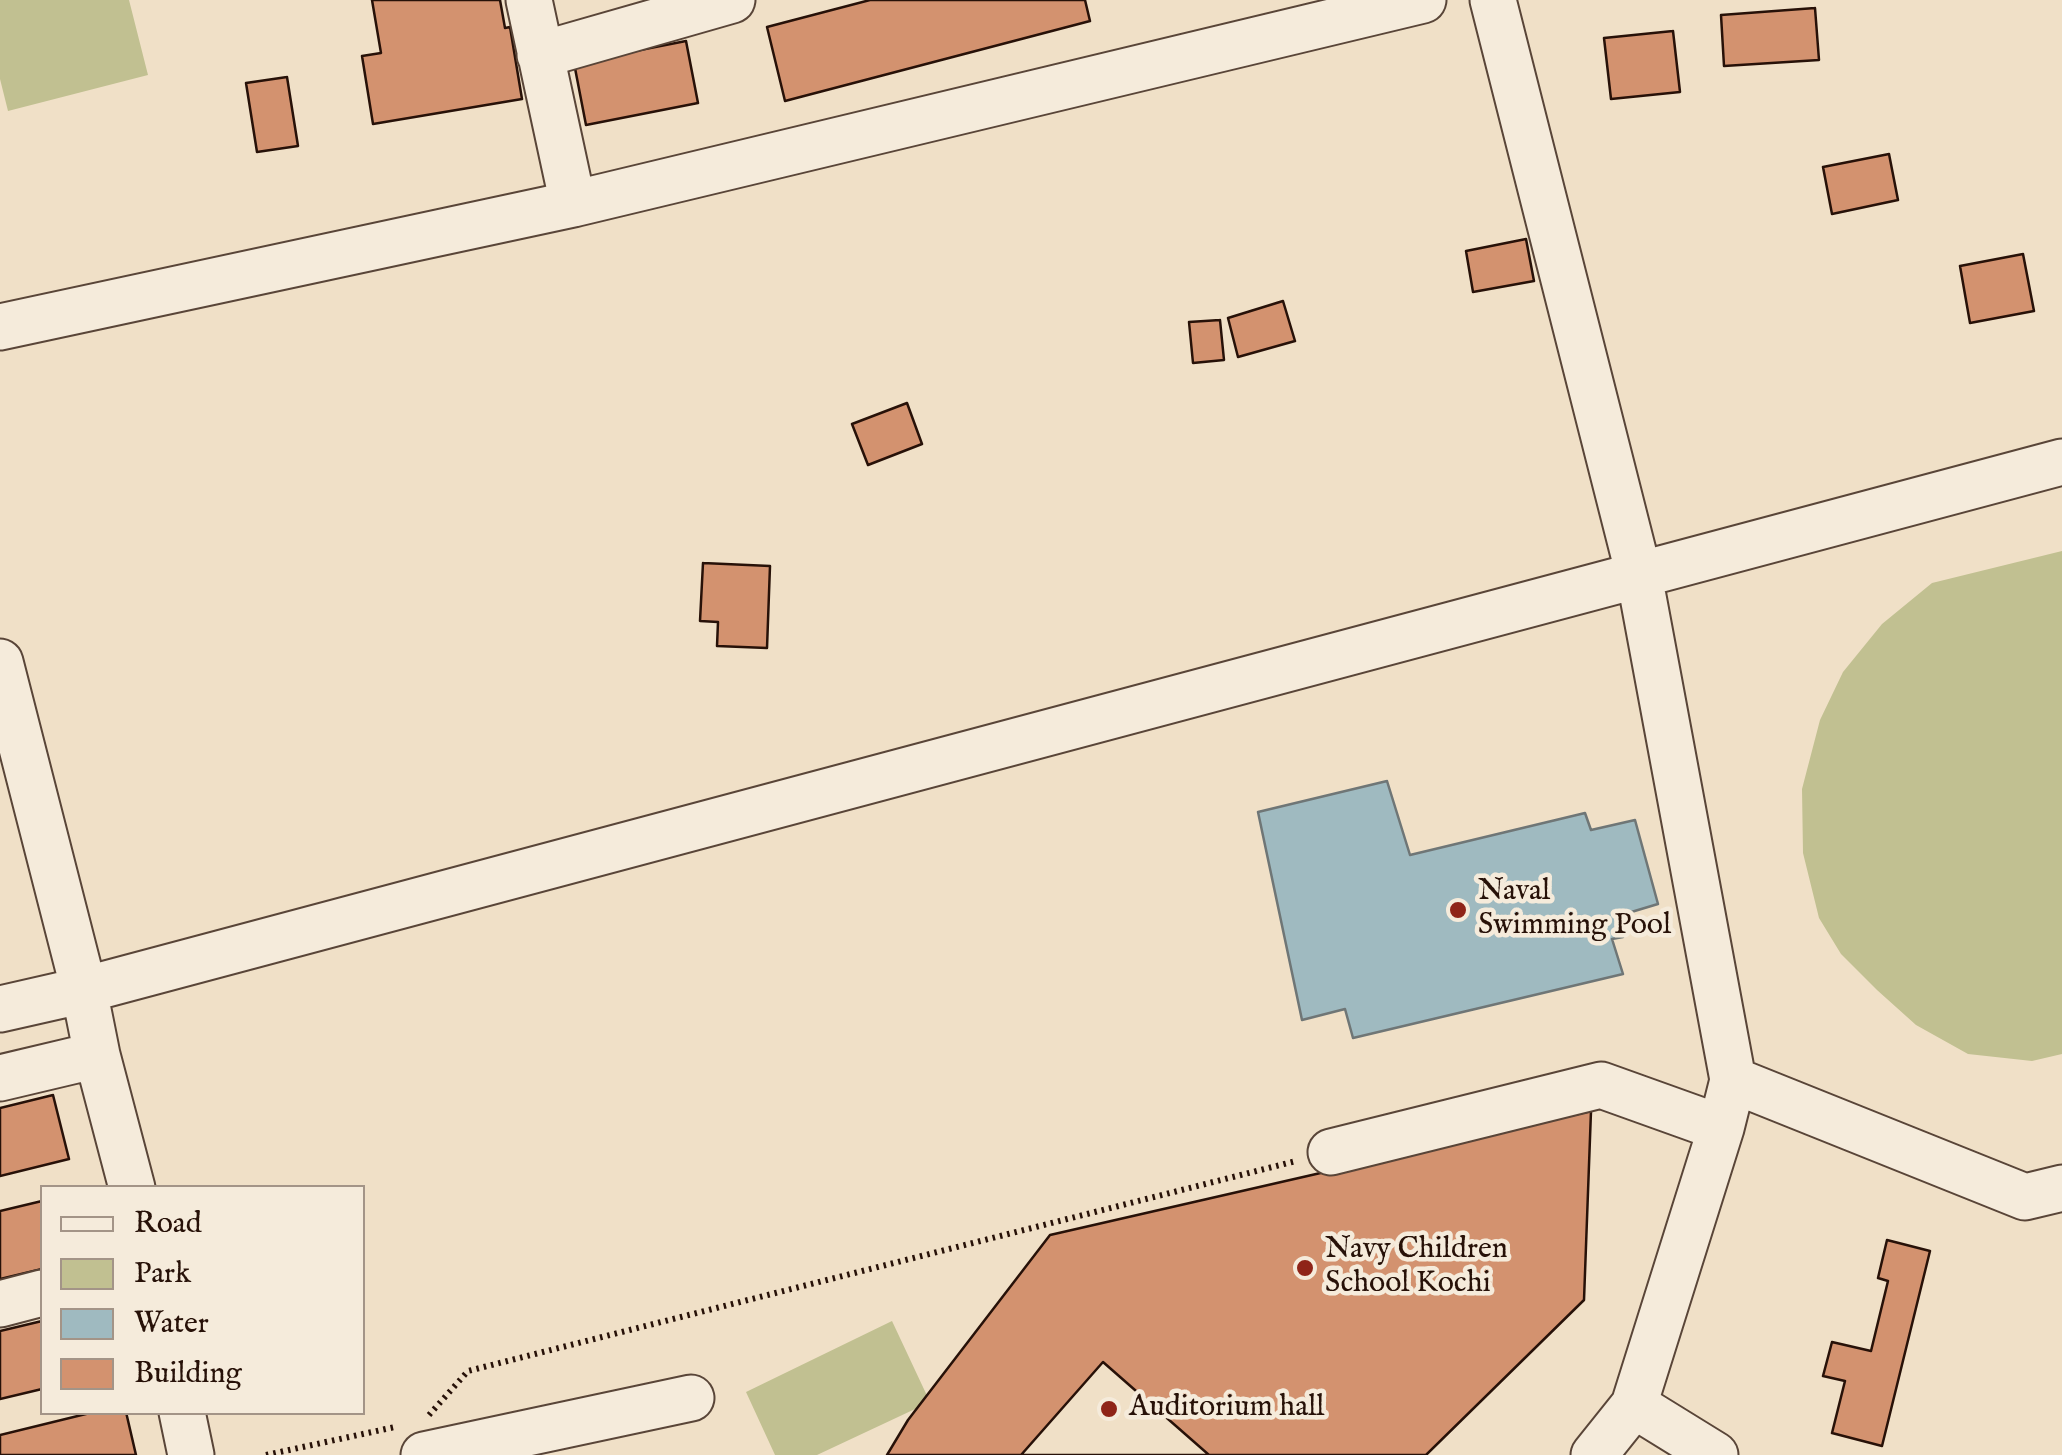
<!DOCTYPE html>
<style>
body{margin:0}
#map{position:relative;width:2062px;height:1455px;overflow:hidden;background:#f0e0c7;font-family:"IM FELL English",serif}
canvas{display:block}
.legend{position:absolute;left:40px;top:1185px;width:325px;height:230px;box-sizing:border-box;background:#f5ebdb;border:2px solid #a39487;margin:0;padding:12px 18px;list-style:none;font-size:30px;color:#271108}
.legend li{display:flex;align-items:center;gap:20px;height:50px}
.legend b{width:50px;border:2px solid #a39487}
</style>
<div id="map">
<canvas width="2062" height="1455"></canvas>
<ul class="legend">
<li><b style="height:12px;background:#f5ebdb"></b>Road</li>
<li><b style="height:28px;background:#c1c091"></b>Park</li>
<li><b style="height:28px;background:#9fbac0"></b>Water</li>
<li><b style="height:28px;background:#d3926f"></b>Building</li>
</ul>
</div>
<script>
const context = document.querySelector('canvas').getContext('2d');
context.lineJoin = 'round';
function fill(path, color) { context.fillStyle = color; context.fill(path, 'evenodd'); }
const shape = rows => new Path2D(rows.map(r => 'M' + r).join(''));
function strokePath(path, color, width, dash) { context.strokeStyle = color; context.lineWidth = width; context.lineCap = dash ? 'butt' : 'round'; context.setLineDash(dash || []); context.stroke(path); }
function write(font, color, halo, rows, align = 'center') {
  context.font = font + ' "IM FELL English",serif'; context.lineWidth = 9; context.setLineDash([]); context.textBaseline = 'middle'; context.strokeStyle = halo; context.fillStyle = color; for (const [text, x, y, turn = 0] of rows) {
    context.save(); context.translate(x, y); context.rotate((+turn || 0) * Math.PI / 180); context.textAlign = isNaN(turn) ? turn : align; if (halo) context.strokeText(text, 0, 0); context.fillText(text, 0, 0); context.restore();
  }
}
const green = shape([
 [0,0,129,0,148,75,8,111,0,79],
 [2062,551,2062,1054,2032,1061,1968,1054,1916,1025,1877,990,1841,954,1819,918,1803,853,1802,789,1820,720,1843,672,1882,624,1932,583],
 [892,1321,930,1402,817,1455,775,1455,746,1392]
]);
const water = shape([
 [1387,781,1410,855,1585,813,1591,830,1635,820,1658,904,1618,916,1623,937,1612,939,1623,974,1353,1038,1345,1009,1302,1020,1258,812,1387,781]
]);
const building = shape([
 [372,0,500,0,505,28,510,27,522,99,373,124,362,56,381,53,372,0],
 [870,0,1085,0,1090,21,785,101,767,27,870,0],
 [1815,8,1819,60,1724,66,1721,15,1815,8],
 [1673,31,1680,92,1611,99,1604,38,1673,31],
 [686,41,698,103,586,125,574,63,686,41],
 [287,77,298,146,257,152,246,83,287,77],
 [1889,154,1898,200,1832,214,1823,167,1889,154],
 [1526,239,1534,281,1473,292,1466,251,1526,239],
 [2023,254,2034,311,1970,323,1960,266,2023,254],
 [1283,301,1295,341,1238,357,1228,318,1283,301],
 [1220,320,1224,360,1193,363,1189,322,1220,320],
 [907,403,922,444,868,465,852,424,907,403],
 [703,563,770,566,767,648,717,646,718,622,700,621,703,563],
 [53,1095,69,1159,0,1176,0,1108,53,1095],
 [1591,1111,1584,1300,1426,1455,887,1455,908,1420,1050,1235,1591,1111],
 [42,1201,42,1269,0,1279,0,1211,42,1201],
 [1887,1240,1930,1251,1882,1446,1832,1433,1845,1381,1823,1376,1832,1342,1871,1351,1888,1281,1878,1278,1887,1240],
 [42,1321,42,1389,0,1399,0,1331,42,1321],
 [1103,1362,1209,1455,1021,1455,1103,1362],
 [94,1412,126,1412,136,1455,0,1455,0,1435,94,1412]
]);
const path = shape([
 [429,1415,468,1371,1296,1161],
 [266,1455,395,1427]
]);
const minor = shape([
 [529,0,573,204],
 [1493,0,1639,575,1733,1080,1721,1128,1634,1405,1594,1455],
 [540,55,732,0],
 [0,327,573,204,1423,0],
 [0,662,84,990,97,1055,132,1188],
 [0,1009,84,990,2062,462],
 [0,1078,97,1055],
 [1733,1080,2025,1197,2062,1188],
 [1331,1152,1601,1085,1721,1128],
 [0,1304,42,1293],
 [1634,1405,1715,1455],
 [182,1412,191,1455],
 [424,1455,691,1398]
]);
const markers = [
 [1458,910,10,"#8f2418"],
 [1305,1268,10,"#8f2418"],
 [1109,1409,10,"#8f2418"]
];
const poiNames = [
 ["Naval",1478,893],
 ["Swimming Pool",1478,927],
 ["Navy Children",1325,1251],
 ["School Kochi",1325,1285],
 ["Auditorium hall",1129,1409]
];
fill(green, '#c1c091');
fill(water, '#9fbac0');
strokePath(water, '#6f7676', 2.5);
fill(building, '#d3926f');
strokePath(building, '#271108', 2.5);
strokePath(minor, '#594538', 49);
strokePath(path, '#271108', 6, [2.5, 5]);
strokePath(minor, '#f5ebdb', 45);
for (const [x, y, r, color] of markers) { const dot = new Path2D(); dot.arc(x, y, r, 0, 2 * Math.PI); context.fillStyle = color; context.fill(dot); strokePath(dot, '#f5ebdb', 4); }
write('30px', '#271108', '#f5ebdb', poiNames, 'left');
</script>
